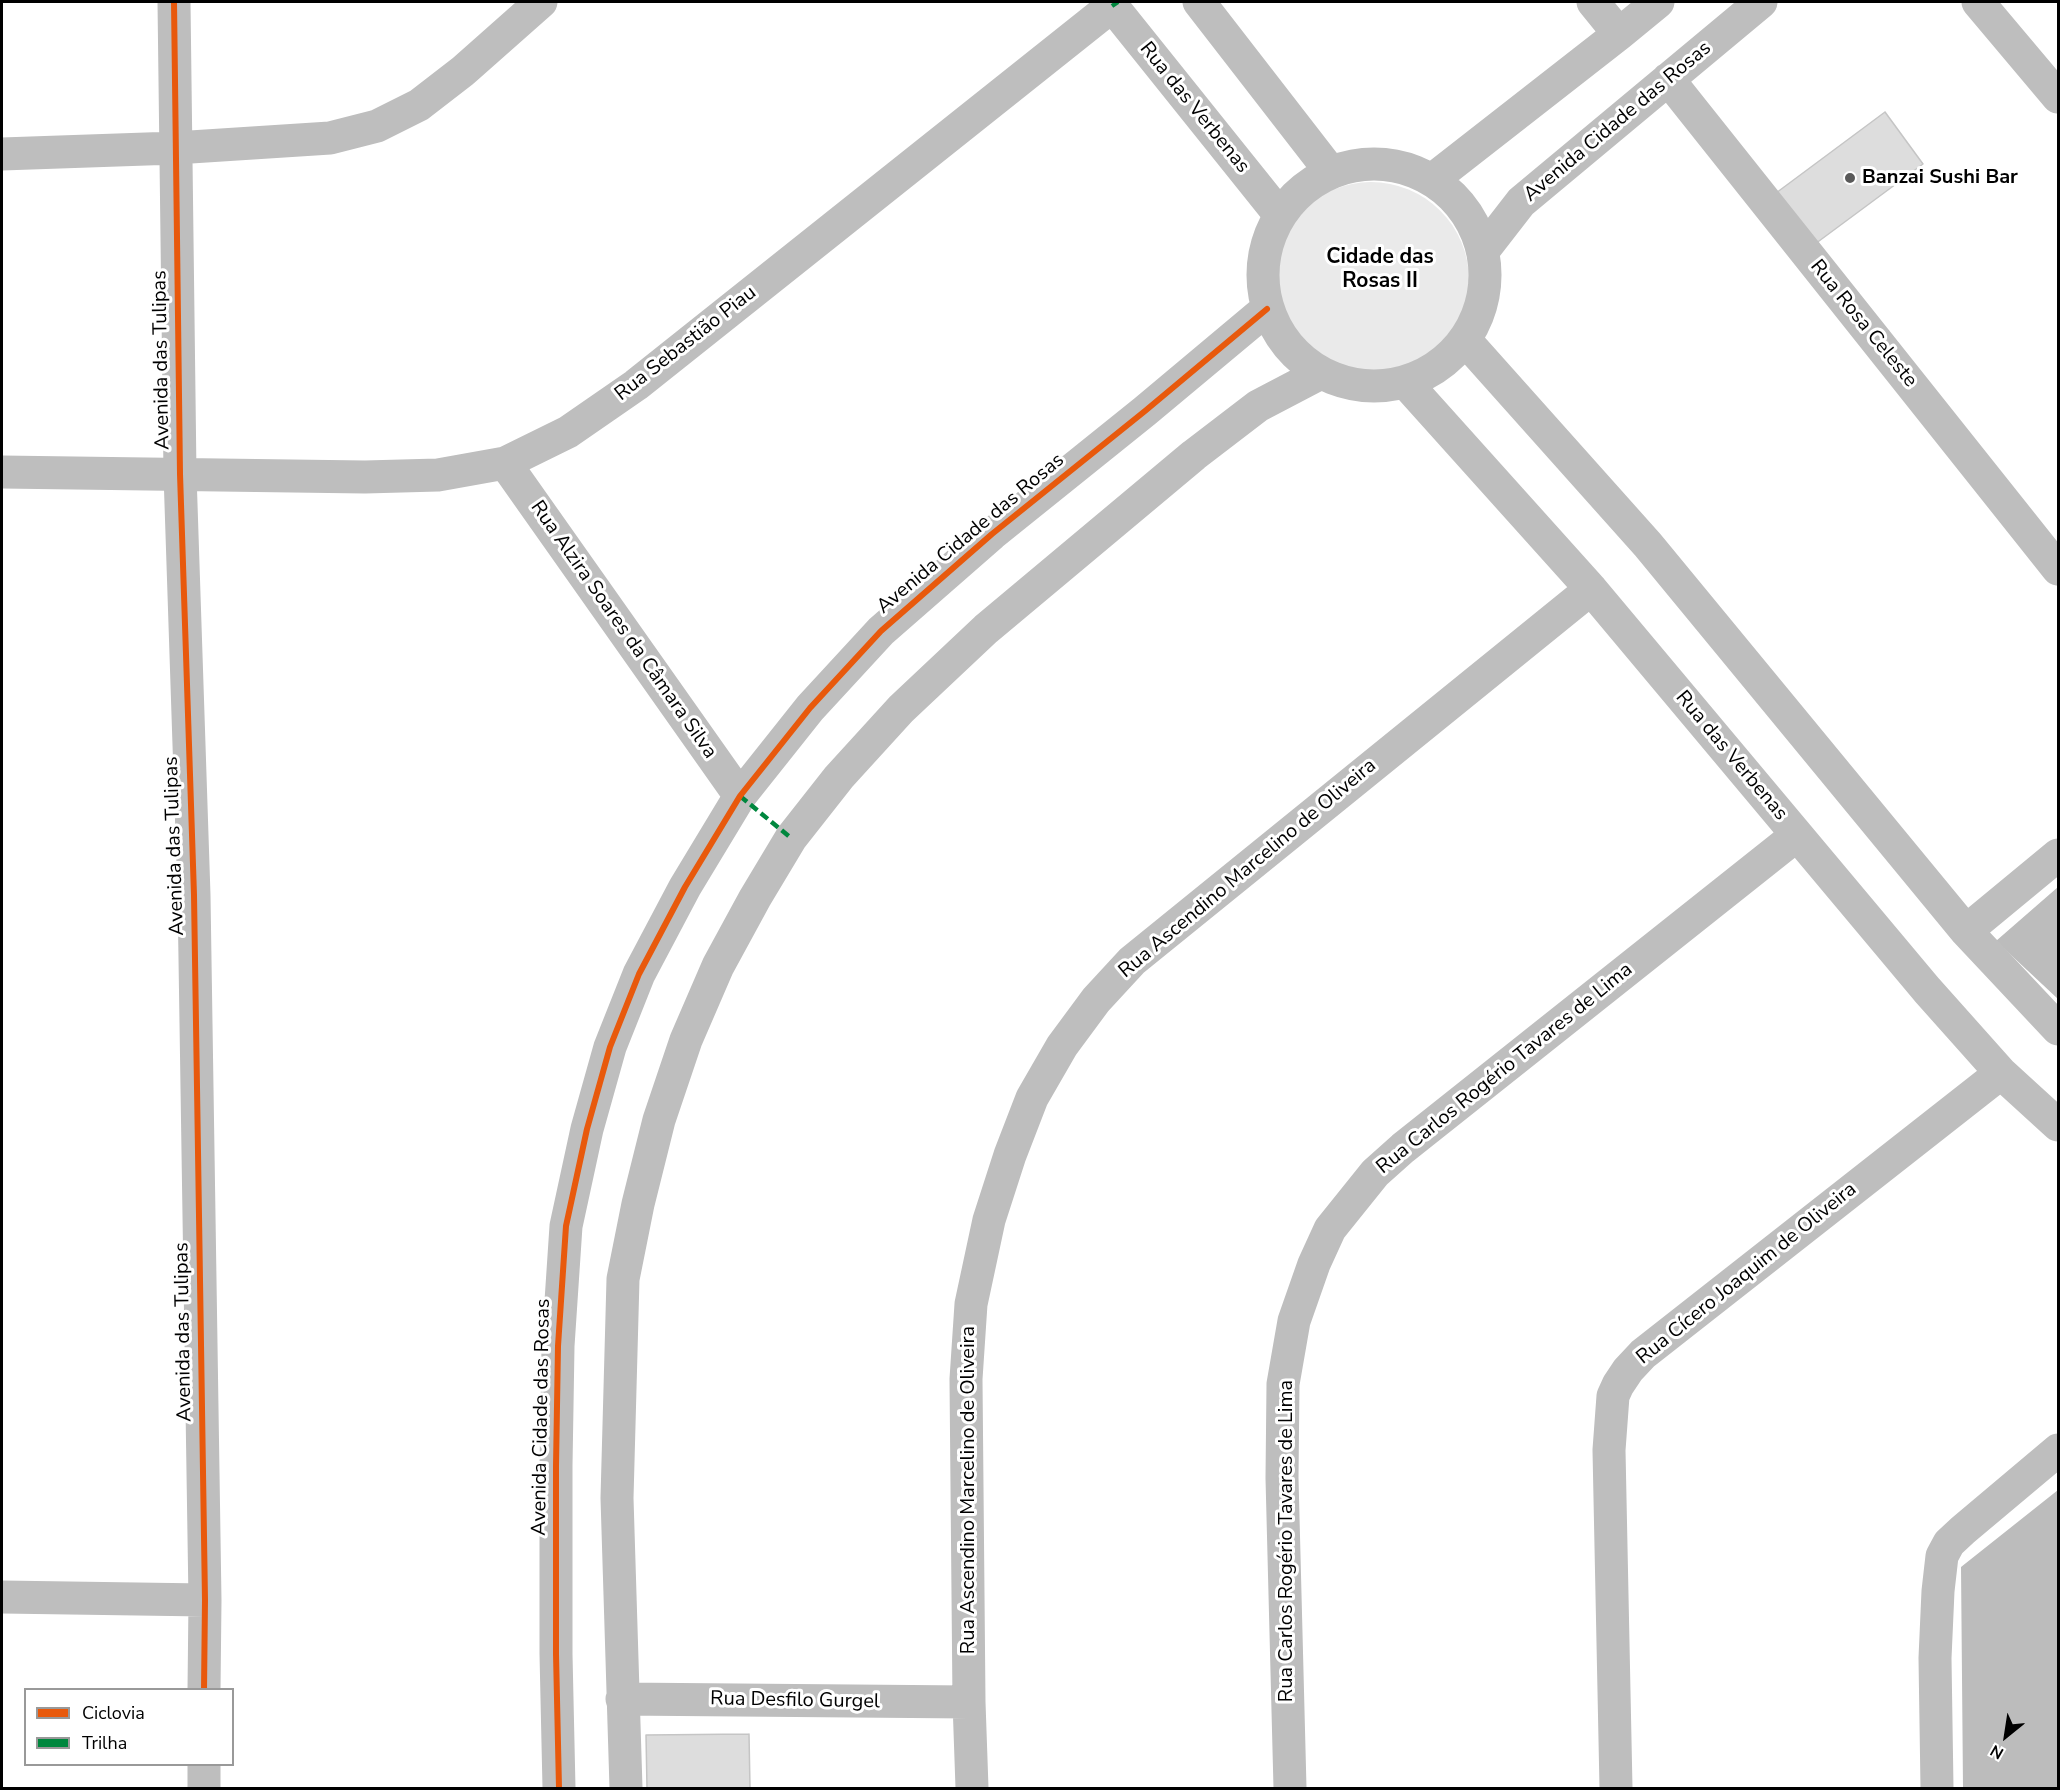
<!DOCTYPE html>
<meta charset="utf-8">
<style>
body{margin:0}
#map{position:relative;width:2060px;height:1790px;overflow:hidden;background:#fff;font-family:"Nunito Sans",sans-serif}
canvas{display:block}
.frame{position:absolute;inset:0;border:3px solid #000;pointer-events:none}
.legend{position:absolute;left:24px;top:1688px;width:210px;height:78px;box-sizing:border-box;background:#fff;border:2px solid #999;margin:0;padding:8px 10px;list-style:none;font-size:18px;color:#000}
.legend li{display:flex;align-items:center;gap:12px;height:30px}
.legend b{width:30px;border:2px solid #999}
.north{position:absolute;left:1976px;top:1706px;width:60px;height:60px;-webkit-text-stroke:4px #fff;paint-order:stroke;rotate:210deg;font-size:16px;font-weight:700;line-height:24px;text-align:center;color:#000}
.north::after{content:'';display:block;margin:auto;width:21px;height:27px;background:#000;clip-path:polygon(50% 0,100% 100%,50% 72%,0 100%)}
</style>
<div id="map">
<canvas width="2060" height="1790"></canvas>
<div class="frame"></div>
<ul class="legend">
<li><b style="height:8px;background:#e8590c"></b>Ciclovia</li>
<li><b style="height:8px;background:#00873e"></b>Trilha</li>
</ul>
<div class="north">N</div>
</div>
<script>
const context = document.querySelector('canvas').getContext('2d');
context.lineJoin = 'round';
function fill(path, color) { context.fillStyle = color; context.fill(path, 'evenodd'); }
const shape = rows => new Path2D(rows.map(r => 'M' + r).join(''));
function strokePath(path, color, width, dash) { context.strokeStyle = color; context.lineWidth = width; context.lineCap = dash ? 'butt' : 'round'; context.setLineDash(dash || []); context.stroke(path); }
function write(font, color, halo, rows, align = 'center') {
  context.font = font + ' "Nunito Sans",sans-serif'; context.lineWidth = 6; context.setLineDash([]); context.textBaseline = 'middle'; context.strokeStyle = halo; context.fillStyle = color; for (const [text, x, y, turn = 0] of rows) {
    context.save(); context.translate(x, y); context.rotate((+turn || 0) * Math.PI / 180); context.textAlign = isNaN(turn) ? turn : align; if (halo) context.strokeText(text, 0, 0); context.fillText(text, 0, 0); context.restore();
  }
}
const green = shape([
 '1273 280a98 98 0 1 1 196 0a98 98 0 1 1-196 0Z'
]);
const water = shape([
 [2058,887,2058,999,1996,941],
 [2058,1490,2058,1788,1963,1788,1961,1567]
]);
const building = shape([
 [1885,112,1923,164,1815,244,1776,193,1885,112],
 [749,1734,750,1788,647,1788,646,1735,749,1734]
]);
const minor = shape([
 [174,2,180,474,194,895,205,1600,204,1690],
 [1109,2,1279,214],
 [1199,2,1330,171],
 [1593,2,1619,34],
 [1978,2,2058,97],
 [1668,79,2058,569],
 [2,154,175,148,330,138,377,126,419,105,463,71,541,2],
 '1263 275a111 111 0 1 1 222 0a111 111 0 1 1-222 0Z',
 [1432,180,1619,34,1658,2],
 [1483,251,1521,202,1761,2],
 [1465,340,1648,545,1966,931,2058,1029],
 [1406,383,1591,589,1927,990,2001,1073,2058,1125],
 [505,463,740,796],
 [2,472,365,477,438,475,505,463,568,432,636,385,1112,6],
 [1966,931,2058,855],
 [2,1597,205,1600],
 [622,1699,969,1702],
 [204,1788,204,1764],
 [559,1788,556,1654,556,1466,558,1346,566,1226,587,1129,610,1047,639,974,685,887,740,796,810,708,881,631,992,534,1145,411,1267,309],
 [626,1788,617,1498,623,1279,638,1204,659,1120,686,1040,718,966,755,898,791,838,839,777,901,709,986,629,1194,455,1258,406,1321,373],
 [972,1788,969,1702,966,1379,971,1304,989,1220,1010,1155,1032,1098,1062,1046,1096,1000,1132,961,1591,589],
 [1290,1788,1282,1478,1283,1384,1294,1321,1314,1264,1330,1229,1375,1173,1403,1148,1797,835],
 [1616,1788,1609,1450,1613,1396,1618,1385,1628,1370,1643,1354,2001,1073],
 [1937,1788,1935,1658,1938,1591,1942,1556,1949,1543,1963,1530,2058,1450]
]);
const quiet = shape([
 [1112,6,1118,2],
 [740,796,791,838]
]);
const cycleway = shape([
 [174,2,180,474,194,895,205,1600,204,1690],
 [559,1788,556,1654,556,1466,558,1346,566,1226,587,1129,610,1047,639,974,685,887,740,796,810,708,881,631,992,534,1145,411,1267,309]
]);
const markers = [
 [1850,178,6,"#595959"]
];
const streetNames = [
 ["Rua das Verbenas",1194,108,51],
 ["Avenida Cidade das Rosas",1618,122,-40],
 ["Rua Rosa Celeste",1863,324,51],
 ["Rua Sebastião Piau",686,344,-38],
 ["Avenida das Tulipas",162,360,-91],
 ["Avenida Cidade das Rosas",971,534,-40],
 ["Rua Alzira Soares da Câmara Silva",623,630,55],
 ["Rua das Verbenas",1731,756,50],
 ["Avenida das Tulipas",175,846,-92],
 ["Rua Ascendino Marcelino de Oliveira",1248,869,-40],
 ["Rua Carlos Rogério Tavares de Lima",1505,1069,-39],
 ["Rua Cícero Joaquim de Oliveira",1747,1274,-39],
 ["Avenida das Tulipas",184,1332,-91],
 ["Avenida Cidade das Rosas",542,1417,-89],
 ["Rua Ascendino Marcelino de Oliveira",969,1490,-90],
 ["Rua Carlos Rogério Tavares de Lima",1287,1541,-90],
 ["Rua Desfilo Gurgel",795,1701,1]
];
const poiNames = [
 ["Banzai Sushi Bar",1862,178]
];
const neighbourhoodNames = [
 ["Cidade das",1380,258],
 ["Rosas II",1380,282]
];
fill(green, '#eaeaea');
fill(water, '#bcbcbc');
fill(building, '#ddd');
strokePath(building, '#c5c5c5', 1.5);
strokePath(minor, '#bebebe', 33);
strokePath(quiet, '#00873e', 4.5, [9, 4.5]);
strokePath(cycleway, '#e8590c', 6);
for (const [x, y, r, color] of markers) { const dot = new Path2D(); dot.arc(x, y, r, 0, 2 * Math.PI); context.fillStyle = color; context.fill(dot); strokePath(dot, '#fff', 2); }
write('20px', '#000', '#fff', streetNames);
write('bold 20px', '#000', '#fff', poiNames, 'left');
write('bold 21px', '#000', '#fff', neighbourhoodNames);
</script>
